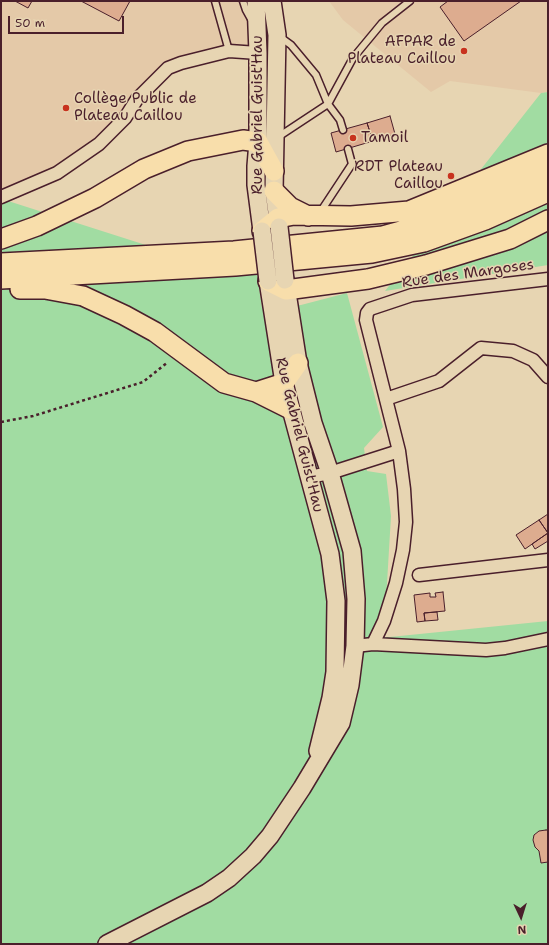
<!DOCTYPE html>
<meta charset="utf-8">
<style>
body{margin:0}
#map{position:relative;width:549px;height:945px;overflow:hidden;background:#e7d5b2;font-family:"Shantell Sans",sans-serif}
canvas{display:block}
.frame{position:absolute;inset:0;border:2px solid #4a1f2b;pointer-events:none}
.north{position:absolute;left:501px;top:897px;width:40px;height:40px;-webkit-text-stroke:3px #e7d5b2;paint-order:stroke;rotate:176deg;font-size:11px;font-weight:700;line-height:16px;text-align:center;color:#4a1f2b}
.north::after{content:'';display:block;margin:auto;width:14px;height:18px;background:#4a1f2b;clip-path:polygon(50% 0,100% 100%,50% 72%,0 100%)}
.scale{position:absolute;left:8px;top:16px;width:116px;height:18px;box-sizing:border-box;border:2px solid #4a1f2b;border-top:0;padding-left:5px;font-size:12px;line-height:14px;white-space:nowrap;color:#4a1f2b;-webkit-text-stroke:3px #e7d5b2;paint-order:stroke}
</style>
<div id="map">
<canvas width="549" height="945"></canvas>
<div class="frame"></div>
<div class="north">N</div>
<div class="scale">50 m</div>
</div>
<script>
const context = document.querySelector('canvas').getContext('2d');
context.lineJoin = 'round';
function fill(path, color) { context.fillStyle = color; context.fill(path, 'evenodd'); }
const shape = rows => new Path2D(rows.map(r => 'M' + r).join(''));
function strokePath(path, color, width, dash) { context.strokeStyle = color; context.lineWidth = width; context.lineCap = dash ? 'butt' : 'round'; context.setLineDash(dash || []); context.stroke(path); }
function write(font, color, halo, rows, align = 'center') {
  context.font = font + ' "Shantell Sans",sans-serif'; context.lineWidth = 3; context.setLineDash([]); context.textBaseline = 'middle'; context.strokeStyle = halo; context.fillStyle = color; for (const [text, x, y, turn = 0] of rows) {
    context.save(); context.translate(x, y); context.rotate((+turn || 0) * Math.PI / 180); context.textAlign = isNaN(turn) ? turn : align; if (halo) context.strokeText(text, 0, 0); context.fillText(text, 0, 0); context.restore();
  }
}
const built = shape([
 [1,1,256,1,258,53,181,63,99,144,1,197],
 [329,1,548,1,548,92,541,93,450,81,431,92,343,20]
]);
const green = shape([
 [548,92,548,265,385,291,541,93],
 [1,200,5,200,152,247,257,272,262,308,301,305,347,293,383,427,364,448,367,471,386,474,391,516,386,600,370,637,390,637,548,621,548,944,1,944]
]);
const building = shape([
 [15,1,32,1,28,8,15,1],
 [81,1,130,1,119,21,81,1],
 [448,1,521,1,464,41,440,7,448,1],
 [390,116,395,134,373,141,367,123,390,116],
 [367,123,373,141,336,152,331,133,367,123],
 [548,514,548,533,539,520,548,514],
 [539,520,548,533,525,549,516,535,539,520],
 [548,533,548,541,535,549,532,544,548,533],
 [443,592,445,611,424,613,425,621,417,622,414,595,430,593,430,597,436,597,435,593,443,592],
 [437,612,438,620,425,621,424,613,437,612],
 [546,830,548,830,548,862,541,863,539,851,535,847,533,840,534,835,539,831,546,830]
]);
const path = shape([
 [1,422,33,416,143,382,168,362]
]);
const service = shape([
 [215,1,229,51],
 [243,1,246,10,251,19],
 [280,37,291,45,316,75,328,104,340,120,343,130],
 [278,137,328,104,353,58,382,23,410,1],
 [321,211,352,164,348,149]
]);
const minor = shape([
 [1,197,57,173,99,144,125,118,137,99,168,68,181,63,229,51,258,53],
 [386,399,439,381,481,348,513,351,533,360,548,377],
 [309,477,330,473,399,451,366,320,367,313,370,309,412,295,548,279],
 [419,575,548,560],
 [373,644,486,650,505,648,548,639],
 [355,646,373,644,384,621,396,583,403,550,406,522,404,489,399,451]
]);
const secondary = shape([
 [256,1,258,53,258,142,256,166,256,185,262,231],
 [272,1,277,35,274,191,279,227],
 [268,281,284,383,330,554,336,601,335,672,331,698,318,751],
 [107,944,207,893,229,878,253,856,270,836,302,788,341,723,350,685,355,646,356,599,352,551,330,473,313,423,298,363,285,280]
]);
const primary = shape([
 [274,191,290,207,308,216],
 [262,231,278,218,294,215,351,216,409,211,548,154],
 [1,239,37,226,95,198,144,169,188,151,243,140,258,142,274,171],
 [1,263,234,251,383,236,423,225,473,205,548,173],
 [1,279,235,266,372,253,424,242,485,220,548,192],
 [268,281,286,290,368,279,426,265,510,239,548,220],
 [20,289,45,289,83,296,124,315,155,332,224,383,256,392,290,409],
 [256,392,284,383,298,363]
]);
const secondaryBridge = shape([
 [279,227,285,280],
 [262,231,268,281]
]);
const markers = [
 [464,51,4,"#c8321e"],
 [66,108,4,"#c8321e"],
 [353,138,4,"#c8321e"],
 [451,176,4,"#c8321e"]
];
const poiNames = [
 ["AFPAR de",456,42],
 ["Plateau Caillou",456,59],
 ["Collège Public de",74,99,"left"],
 ["Plateau Caillou",74,116,"left"],
 ["Tamoil",361,138,"left"],
 ["RDT Plateau",443,167],
 ["Caillou",443,184]
];
const streetNames = [
 ["Rue Gabriel Guist'Hau",258,115,-90],
 ["Rue des Margoses",468,274,-8],
 ["Rue Gabriel Guist'Hau",299,435,76]
];
fill(built, '#e4c9a8');
fill(green, '#a1dca2');
fill(building, '#ddac8f');
strokePath(building, '#4a1f2b', 1);
strokePath(service, '#4a1f2b', 9);
strokePath(minor, '#4a1f2b', 15);
strokePath(secondary, '#4a1f2b', 20);
strokePath(primary, '#4a1f2b', 22);
strokePath(path, '#4a1f2b', 2.5, [3, 3]);
strokePath(service, '#e7d5b2', 6);
strokePath(minor, '#e7d5b2', 12);
strokePath(secondary, '#e7d5b2', 17);
strokePath(primary, '#f8deab', 19);
strokePath(secondaryBridge, '#4a1f2b', 20, []);
strokePath(secondaryBridge, '#e7d5b2', 17);
for (const [x, y, r, color] of markers) { const dot = new Path2D(); dot.arc(x, y, r, 0, 2 * Math.PI); context.fillStyle = color; context.fill(dot); strokePath(dot, '#e7d5b2', 1.5); }
write('15px', '#4a1f2b', '#e7d5b2', poiNames, 'right');
write('15px', '#4a1f2b', '#e7d5b2', streetNames);
</script>
